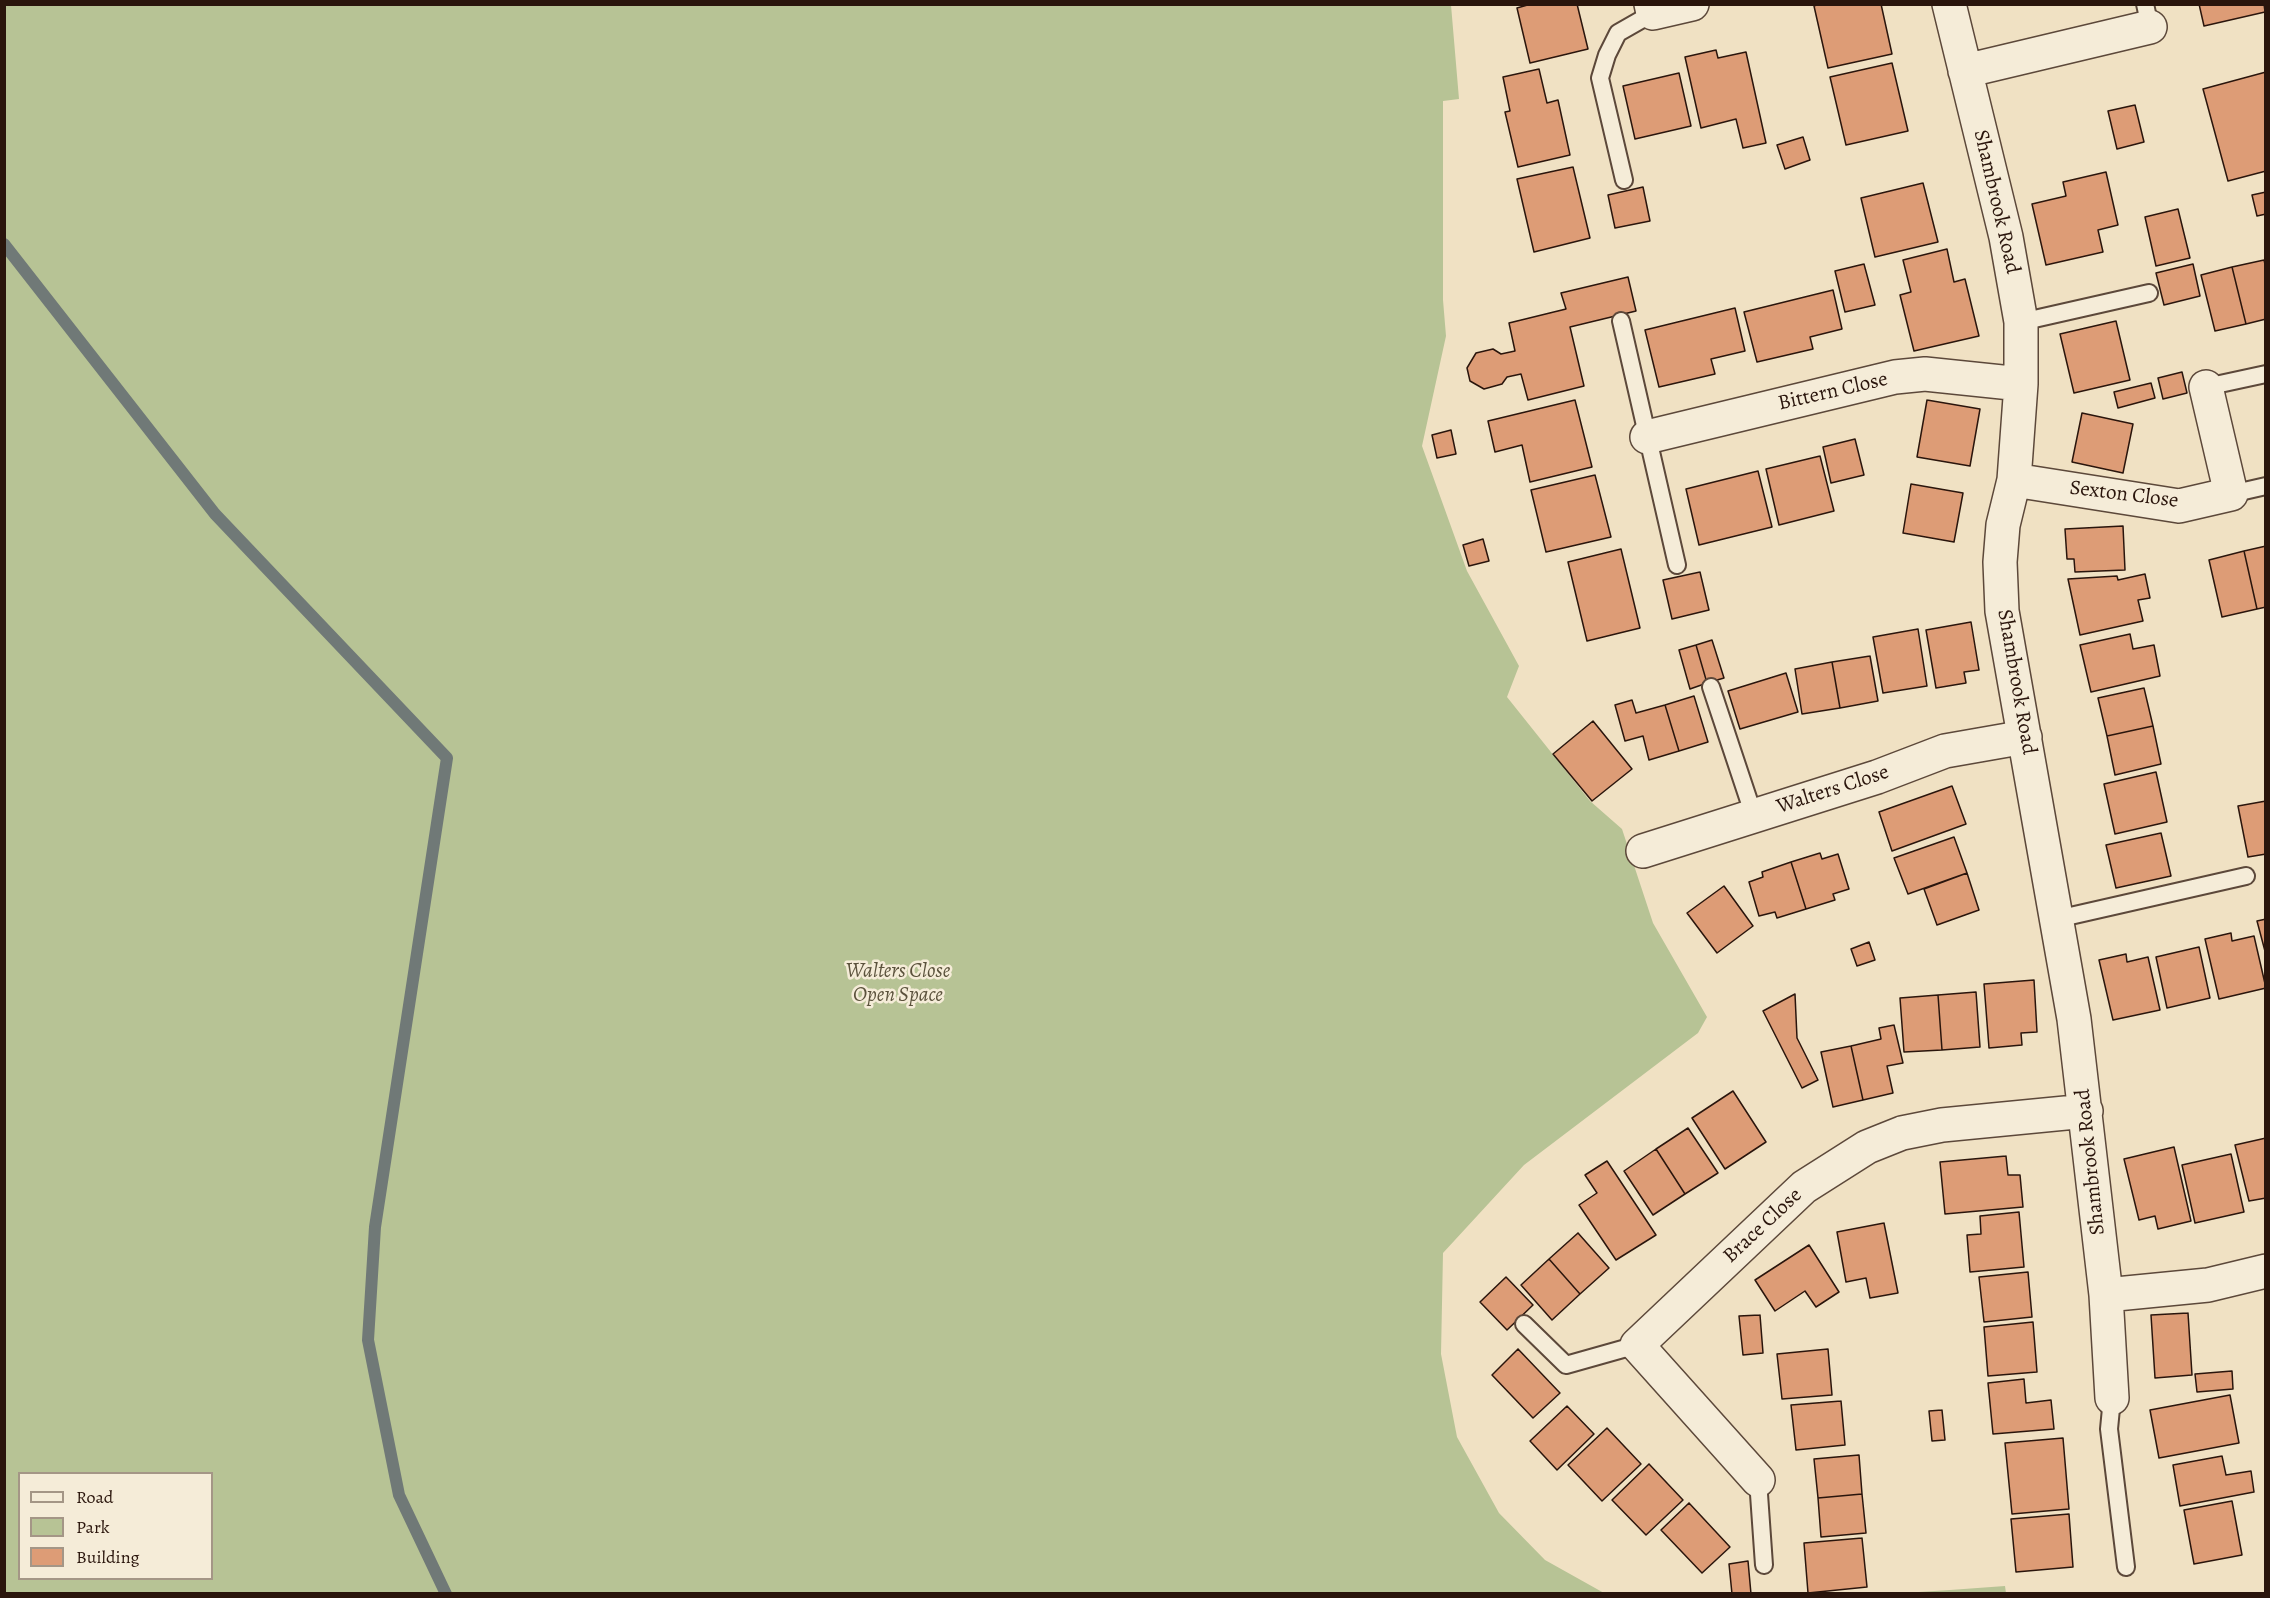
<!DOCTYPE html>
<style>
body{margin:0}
#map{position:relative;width:2270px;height:1598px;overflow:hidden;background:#f0e1c3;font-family:Alegreya,serif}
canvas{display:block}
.frame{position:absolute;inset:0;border:6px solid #2a150c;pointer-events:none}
.legend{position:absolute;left:18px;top:1472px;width:195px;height:108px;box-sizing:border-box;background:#f5ecd8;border:2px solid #a49686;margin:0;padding:8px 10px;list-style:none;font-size:18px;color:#2a150c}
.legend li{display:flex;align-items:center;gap:12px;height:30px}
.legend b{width:30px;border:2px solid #a49686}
</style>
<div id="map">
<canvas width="2270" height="1598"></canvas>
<div class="frame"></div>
<ul class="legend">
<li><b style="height:8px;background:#f5ecd8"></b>Road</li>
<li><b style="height:16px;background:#b7c395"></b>Park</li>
<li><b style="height:16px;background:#dd9c76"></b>Building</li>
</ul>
</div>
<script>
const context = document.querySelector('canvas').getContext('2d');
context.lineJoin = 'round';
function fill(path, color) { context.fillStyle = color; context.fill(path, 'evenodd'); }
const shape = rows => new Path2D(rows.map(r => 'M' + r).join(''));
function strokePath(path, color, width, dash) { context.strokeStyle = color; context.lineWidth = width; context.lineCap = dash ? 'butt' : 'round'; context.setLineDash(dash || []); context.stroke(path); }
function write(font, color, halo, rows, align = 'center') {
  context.font = font + ' Alegreya,serif'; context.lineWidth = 5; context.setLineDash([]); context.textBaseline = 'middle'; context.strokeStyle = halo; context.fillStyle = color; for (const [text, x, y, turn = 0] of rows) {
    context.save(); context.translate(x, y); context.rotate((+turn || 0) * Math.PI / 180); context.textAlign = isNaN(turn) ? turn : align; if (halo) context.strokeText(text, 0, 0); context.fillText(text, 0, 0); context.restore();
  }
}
const green = shape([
 [5,5,1451,5,1459,99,1443,101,1443,300,1446,336,1422,446,1467,571,1519,666,1507,697,1590,801,1622,829,1653,923,1707,1017,1698,1033,1524,1165,1443,1253,1441,1354,1457,1437,1499,1513,1545,1560,1604,1593,5,1593],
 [20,1474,212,1474,212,1578,20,1578],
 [2005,1586,2006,1593,1903,1593,1950,1590]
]);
const stream = shape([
 [4,244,215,514,447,758,375,1227,368,1340,399,1495,446,1594]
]);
const building = shape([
 [1531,4,1577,4,1588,49,1530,63,1517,8,1531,4],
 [1819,4,1881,4,1892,54,1828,68,1814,6,1819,4],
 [2199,4,2264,4,2265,12,2204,26,2199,4],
 [1716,50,1718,58,1746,52,1766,143,1743,148,1736,119,1701,128,1685,57,1716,50],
 [1892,63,1908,131,1846,145,1830,77,1892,63],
 [1539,69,1547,103,1558,100,1570,155,1518,167,1505,112,1510,111,1503,77,1539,69],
 [2266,72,2266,171,2228,181,2203,89,2266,72],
 [1679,73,1691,126,1635,139,1623,86,1679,73],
 [2135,105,2144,142,2117,149,2108,111,2135,105],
 [1803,137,1810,160,1785,169,1777,145,1803,137],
 [1573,167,1590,238,1534,252,1517,179,1573,167],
 [2106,172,2118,225,2098,230,2103,252,2046,265,2032,204,2066,196,2063,182,2106,172],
 [1923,183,1938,242,1875,257,1861,198,1923,183],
 [1643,187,1650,221,1615,228,1608,195,1643,187],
 [2266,192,2266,214,2257,216,2252,195,2266,192],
 [2178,209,2190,258,2156,266,2145,217,2178,209],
 [1947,249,1954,282,1965,279,1979,336,1914,351,1900,295,1911,292,1903,260,1947,249],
 [2264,260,2266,268,2266,319,2246,324,2232,267,2264,260],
 [1864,264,1875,305,1845,312,1835,271,1864,264],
 [2193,264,2200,296,2164,305,2156,273,2193,264],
 [2232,267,2246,324,2215,331,2201,275,2232,267],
 [1628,277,1636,311,1570,327,1584,386,1528,400,1521,374,1507,377,1502,384,1484,389,1470,381,1467,368,1476,353,1493,349,1501,354,1515,351,1509,323,1566,309,1561,293,1628,277],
 [1833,290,1842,329,1810,337,1813,349,1757,362,1744,312,1833,290],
 [1735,308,1745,351,1711,359,1715,374,1659,387,1645,330,1735,308],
 [2116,321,2130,380,2074,393,2060,334,2116,321],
 [2182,372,2187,393,2163,399,2158,378,2182,372],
 [2151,383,2155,398,2118,408,2114,392,2151,383],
 [1575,400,1592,467,1530,482,1522,445,1495,452,1488,421,1575,400],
 [1927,400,1980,409,1970,466,1917,457,1927,400],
 [2082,413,2133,424,2123,473,2072,462,2082,413],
 [1451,430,1456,454,1437,458,1432,435,1451,430],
 [1855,439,1864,475,1831,483,1823,447,1855,439],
 [1820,456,1834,511,1779,525,1766,469,1820,456],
 [1758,471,1772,527,1699,545,1686,489,1758,471],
 [1595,475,1611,537,1546,552,1531,490,1595,475],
 [1911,484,1963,493,1954,542,1903,533,1911,484],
 [2123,526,2125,570,2075,572,2074,559,2067,559,2065,529,2123,526],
 [1483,539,1489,561,1469,566,1463,545,1483,539],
 [2266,546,2266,607,2257,609,2244,551,2266,546],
 [1621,549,1640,628,1587,641,1568,562,1621,549],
 [2244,551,2257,609,2222,617,2209,560,2244,551],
 [1700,572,1709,610,1672,619,1663,580,1700,572],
 [2145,574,2150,598,2138,600,2143,621,2080,635,2068,579,2117,576,2118,580,2145,574],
 [1971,622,1979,670,1964,672,1966,683,1936,688,1926,630,1971,622],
 [1918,629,1927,686,1883,693,1873,637,1918,629],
 [2130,634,2133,649,2154,645,2160,676,2091,692,2080,645,2130,634],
 [1712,640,1724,678,1707,683,1696,645,1712,640],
 [1696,645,1707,683,1690,689,1679,650,1696,645],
 [1870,656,1878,701,1840,708,1832,662,1870,656],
 [1832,662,1840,708,1802,714,1795,669,1832,662],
 [1786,673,1798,712,1740,729,1728,691,1786,673],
 [2144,688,2153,726,2107,736,2098,698,2144,688],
 [1694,696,1708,742,1679,751,1665,705,1694,696],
 [1632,700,1636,713,1665,705,1679,751,1649,760,1643,736,1625,741,1615,705,1632,700],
 [1593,721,1632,769,1592,801,1553,754,1593,721],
 [2153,726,2161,764,2115,775,2107,736,2153,726],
 [2156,772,2167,822,2115,834,2104,784,2156,772],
 [1952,786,1966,824,1892,851,1879,812,1952,786],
 [2266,801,2266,854,2248,857,2238,806,2266,801],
 [2161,833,2171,876,2116,888,2106,845,2161,833],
 [1954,837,1967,873,1908,894,1894,858,1954,837],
 [1820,853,1822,859,1838,854,1849,889,1833,894,1835,900,1806,909,1791,862,1820,853],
 [1791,862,1806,909,1777,918,1775,912,1759,916,1749,882,1763,877,1762,872,1791,862],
 [1967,873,1979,910,1937,925,1924,889,1967,873],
 [1724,886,1753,926,1717,953,1687,913,1724,886],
 [2266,919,2266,955,2257,921,2266,919],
 [2231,933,2232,941,2254,936,2266,988,2219,999,2205,939,2231,933],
 [1869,942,1875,960,1857,966,1851,949,1869,942],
 [2199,947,2210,998,2167,1008,2156,957,2199,947],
 [2126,954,2127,962,2148,957,2160,1010,2113,1020,2099,960,2126,954],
 [2034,980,2037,1032,2021,1033,2022,1045,1989,1048,1984,984,2034,980],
 [1976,992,1980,1047,1942,1050,1938,995,1976,992],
 [1795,994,1797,1038,1818,1080,1802,1088,1763,1011,1795,994],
 [1938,995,1942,1050,1904,1052,1900,998,1938,995],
 [1894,1025,1903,1063,1887,1066,1893,1093,1863,1100,1851,1046,1881,1039,1879,1028,1894,1025],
 [1851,1046,1863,1100,1833,1107,1821,1052,1851,1046],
 [1733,1091,1766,1142,1725,1169,1692,1118,1733,1091],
 [1688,1128,1718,1173,1685,1194,1656,1149,1688,1128],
 [2266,1138,2266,1198,2249,1201,2235,1145,2266,1138],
 [2174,1147,2191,1221,2158,1229,2155,1216,2139,1220,2124,1159,2174,1147],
 [1656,1149,1685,1194,1653,1215,1624,1171,1656,1149],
 [2231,1154,2244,1212,2195,1223,2182,1165,2231,1154],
 [2006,1156,2008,1175,2020,1175,2023,1207,1945,1214,1940,1162,2006,1156],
 [1607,1161,1656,1235,1616,1260,1579,1205,1597,1193,1585,1175,1607,1161],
 [2019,1212,2024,1267,1970,1272,1967,1235,1981,1234,1980,1216,2019,1212],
 [1884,1223,1898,1293,1870,1298,1866,1278,1846,1282,1837,1232,1884,1223],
 [1578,1233,1609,1268,1580,1294,1549,1259,1578,1233],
 [1809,1245,1839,1292,1816,1307,1805,1291,1775,1311,1755,1280,1809,1245],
 [1549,1259,1580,1294,1552,1320,1521,1285,1549,1259],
 [2028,1272,2032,1317,1984,1322,1979,1277,2028,1272],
 [1506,1277,1533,1305,1507,1330,1480,1302,1506,1277],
 [2188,1313,2192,1375,2155,1378,2151,1315,2188,1313],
 [1760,1315,1763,1353,1743,1355,1739,1316,1760,1315],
 [2033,1322,2037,1372,1988,1376,1984,1327,2033,1322],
 [1518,1349,1560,1393,1533,1418,1492,1375,1518,1349],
 [1828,1349,1832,1395,1782,1399,1777,1354,1828,1349],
 [2232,1371,2233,1389,2197,1392,2195,1374,2232,1371],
 [2024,1379,2026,1403,2051,1400,2054,1429,1993,1434,1988,1383,2024,1379],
 [2230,1395,2239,1443,2159,1458,2150,1410,2230,1395],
 [1841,1401,1845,1445,1796,1450,1791,1405,1841,1401],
 [1567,1406,1594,1434,1557,1470,1530,1441,1567,1406],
 [1942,1410,1945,1440,1932,1441,1929,1411,1942,1410],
 [1607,1428,1641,1464,1602,1501,1568,1465,1607,1428],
 [2063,1438,2069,1509,2012,1514,2005,1443,2063,1438],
 [1859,1455,1862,1494,1818,1498,1814,1459,1859,1455],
 [2222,1456,2226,1475,2251,1471,2254,1492,2180,1506,2173,1465,2222,1456],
 [1649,1464,1683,1500,1646,1535,1612,1500,1649,1464],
 [1862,1494,1866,1533,1821,1537,1818,1498,1862,1494],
 [2232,1501,2242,1555,2194,1564,2184,1510,2232,1501],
 [1689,1503,1730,1547,1702,1573,1661,1530,1689,1503],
 [2069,1514,2073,1567,2016,1572,2011,1519,2069,1514],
 [1862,1538,1867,1587,1808,1593,1804,1543,1862,1538],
 [1748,1561,1751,1594,1732,1594,1729,1564,1748,1561]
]);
const service = shape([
 [2145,4,2150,27],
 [1624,180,1600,78,1607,55,1618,33,1653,13],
 [1621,321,1677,565],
 [2021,322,2149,293],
 [2206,387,2266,374],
 [2231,494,2266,486],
 [1711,687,1754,816],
 [2057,919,2246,876],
 [1524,1324,1566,1365,1637,1345],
 [2112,1398,2109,1429,2126,1567],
 [1758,1480,1764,1565]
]);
const minor = shape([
 [1651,4,1653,13,1692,4],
 [1949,4,2006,237,2021,322,2021,384,2014,480,2003,525,2000,562,2002,611,2074,1019,2106,1295],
 [1965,71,2150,27],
 [1647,437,1895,377,1925,374,2021,384],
 [2014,480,2179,506,2231,494,2206,387],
 [1643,851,1877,777,1945,751,2025,737],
 [2112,1398,2106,1295,2208,1285,2266,1271],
 [1758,1480,1637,1345,1804,1187,1867,1147,1902,1133,1942,1125,2086,1111]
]);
const streetNames = [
 ["Shambrook Road",1996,202,77],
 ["Bittern Close",1833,392,-13],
 ["Sexton Close",2124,495,7],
 ["Shambrook Road",2016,682,80],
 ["Walters Close",1833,790,-18],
 ["Shambrook Road",2091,1162,-96],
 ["Brace Close",1763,1226,-43]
];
const parkNames = [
 ["Walters Close",898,972],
 ["Open Space",898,996]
];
fill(green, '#b7c395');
strokePath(stream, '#707977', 12);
fill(building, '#dd9c76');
strokePath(building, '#2a150c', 1.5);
strokePath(service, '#5c483a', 20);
strokePath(minor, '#5c483a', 36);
strokePath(service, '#f5ecd8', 16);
strokePath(minor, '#f5ecd8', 33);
write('21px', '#2a150c', '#f5ecd8', streetNames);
write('italic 21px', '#5b523c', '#f5ecd8', parkNames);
</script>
